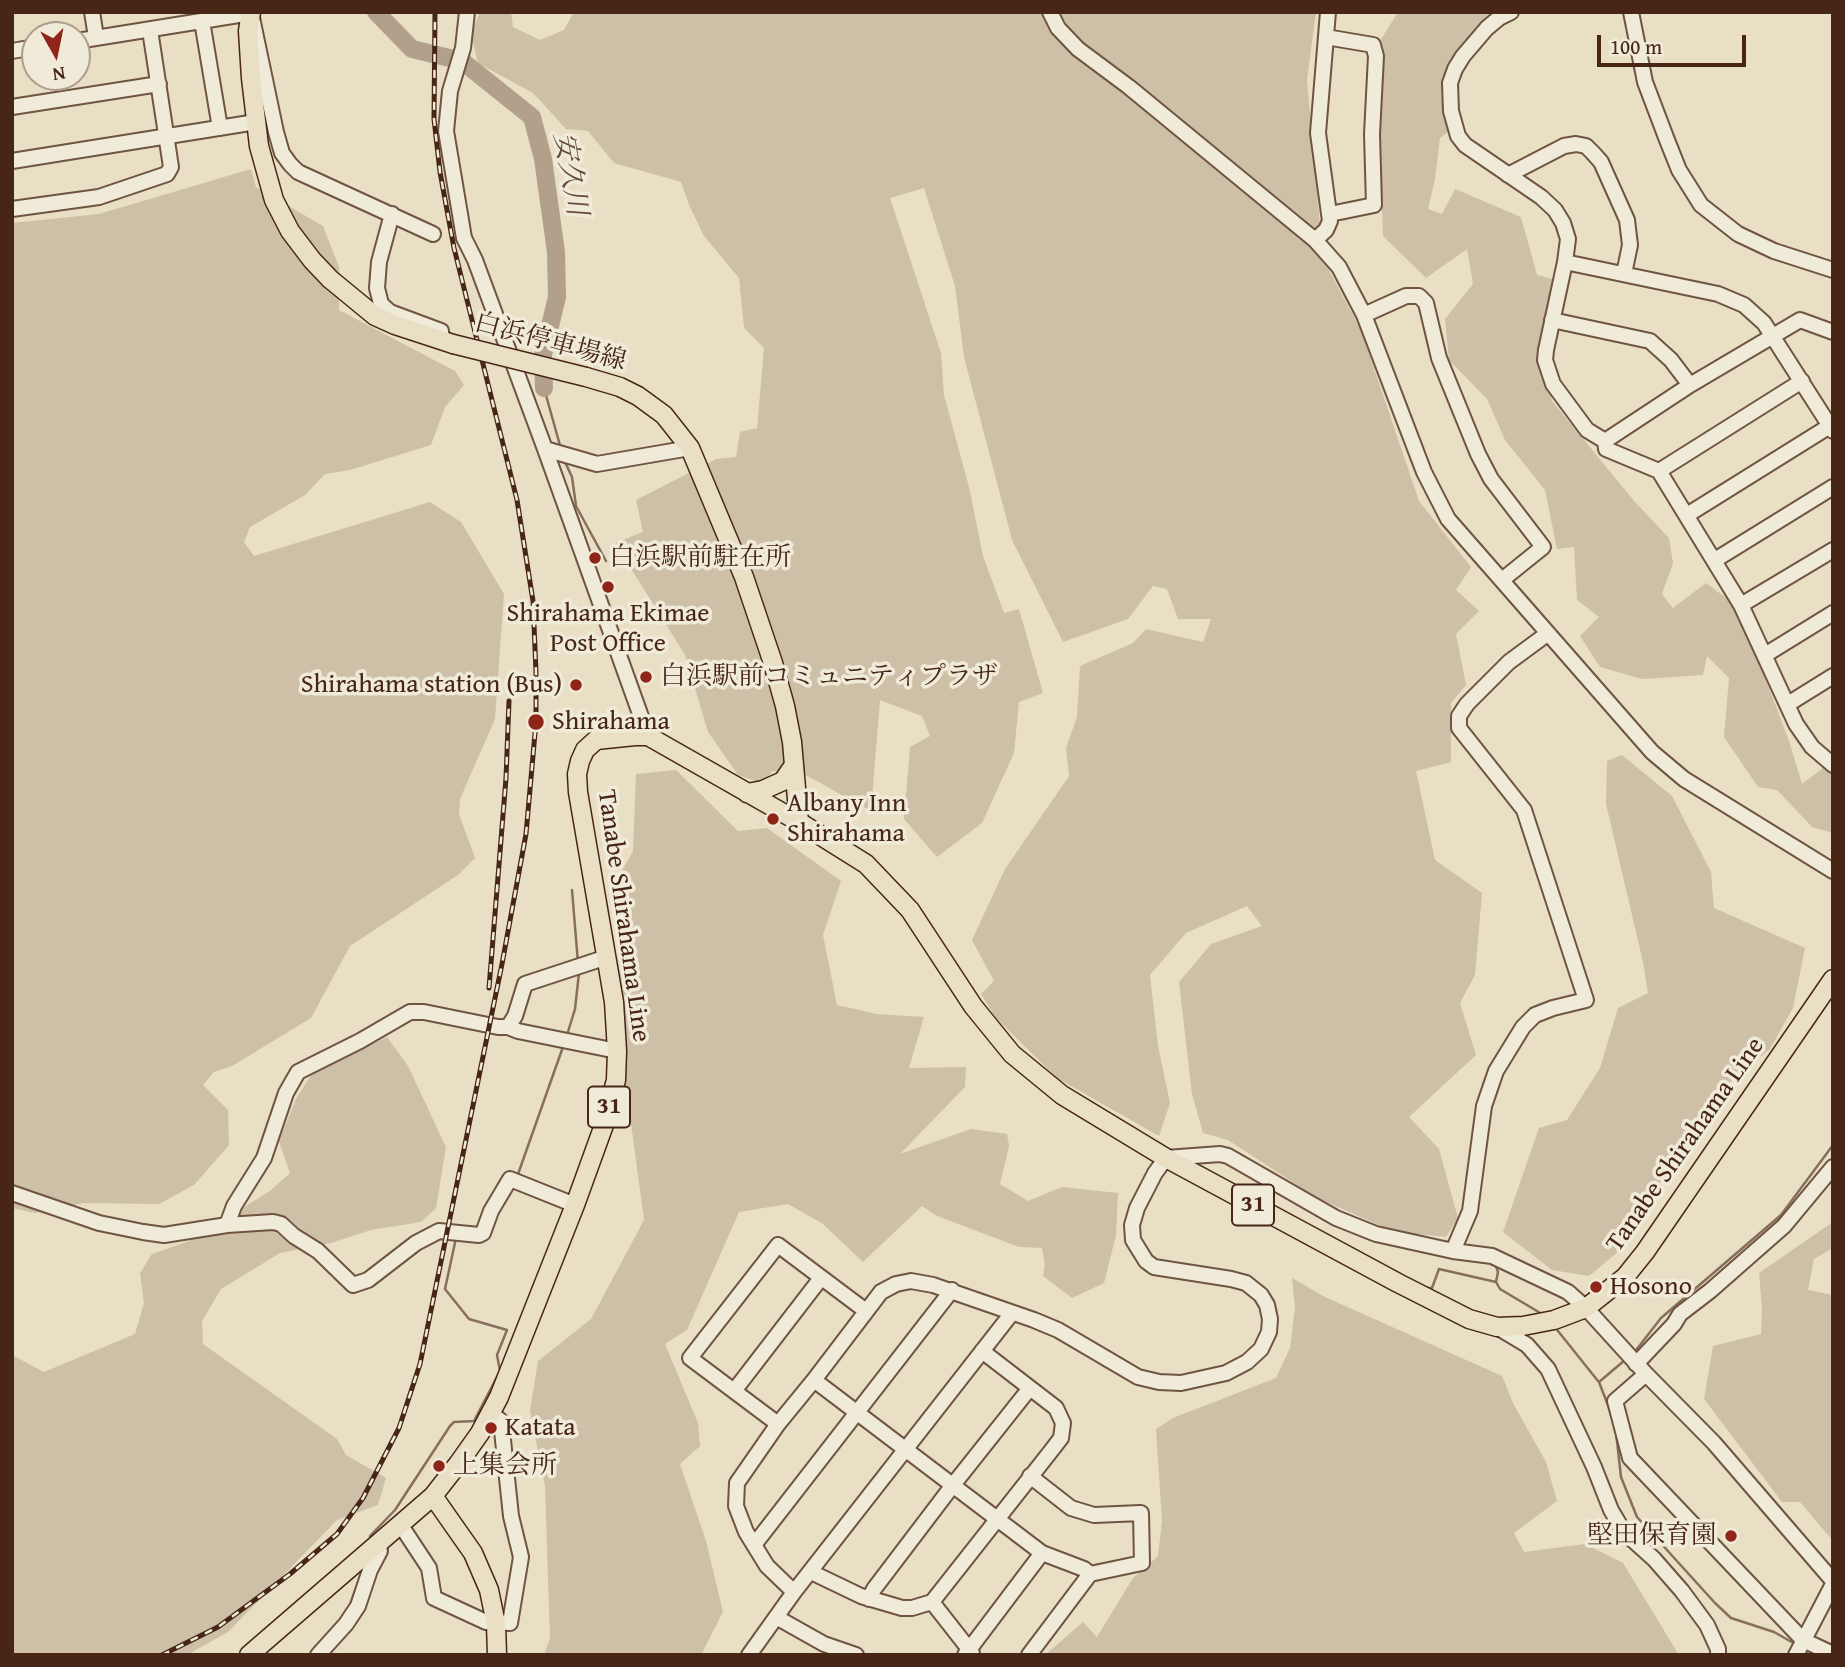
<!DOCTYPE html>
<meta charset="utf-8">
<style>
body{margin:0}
#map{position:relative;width:1845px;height:1667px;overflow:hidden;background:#e8dfc5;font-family:"Gentium Book Plus",serif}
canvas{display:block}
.frame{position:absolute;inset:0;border:14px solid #482616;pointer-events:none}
.north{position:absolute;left:21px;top:21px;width:70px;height:70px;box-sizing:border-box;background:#f0ead9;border:2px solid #ad9c8b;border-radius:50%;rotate:171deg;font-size:19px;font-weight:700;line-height:28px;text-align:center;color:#482616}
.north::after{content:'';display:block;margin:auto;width:24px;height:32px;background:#8f2418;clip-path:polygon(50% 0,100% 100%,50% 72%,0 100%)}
.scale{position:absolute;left:1597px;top:35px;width:149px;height:32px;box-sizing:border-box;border:4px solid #482616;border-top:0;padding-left:9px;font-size:21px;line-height:24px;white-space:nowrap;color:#482616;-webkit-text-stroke:5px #f0ead9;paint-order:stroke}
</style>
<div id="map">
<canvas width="1845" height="1667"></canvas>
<div class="frame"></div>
<div class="north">N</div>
<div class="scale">100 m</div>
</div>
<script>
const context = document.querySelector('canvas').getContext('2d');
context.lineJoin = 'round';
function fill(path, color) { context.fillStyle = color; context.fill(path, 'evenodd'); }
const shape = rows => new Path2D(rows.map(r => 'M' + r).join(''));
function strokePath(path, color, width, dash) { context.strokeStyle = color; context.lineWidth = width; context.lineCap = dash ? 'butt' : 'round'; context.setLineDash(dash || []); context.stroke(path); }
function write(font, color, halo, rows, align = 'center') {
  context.font = font + ' "Gentium Book Plus","Noto Serif JP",serif'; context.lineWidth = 7; context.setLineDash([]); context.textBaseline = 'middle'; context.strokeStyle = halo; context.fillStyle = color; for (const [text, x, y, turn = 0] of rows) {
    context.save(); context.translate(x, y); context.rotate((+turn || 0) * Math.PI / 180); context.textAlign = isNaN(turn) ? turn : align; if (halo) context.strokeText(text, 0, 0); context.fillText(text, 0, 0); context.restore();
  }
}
const green = shape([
 [480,12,511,12,513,27,540,40,564,30,574,12,1316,12,1307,80,1323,259,1361,330,1419,501,1471,567,1456,590,1479,611,1456,634,1466,685,1451,703,1451,762,1416,771,1435,860,1482,893,1475,975,1460,1003,1476,1055,1409,1117,1439,1149,1458,1218,1446,1237,1395,1232,1317,1198,1228,1140,1203,1133,1192,1094,1179,982,1211,944,1262,926,1247,906,1186,933,1150,975,1158,1046,1170,1103,1159,1136,1057,1078,996,1018,981,994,994,981,972,940,1005,869,1069,776,1066,748,1077,717,1080,666,1133,643,1146,629,1203,642,1211,619,1178,619,1167,589,1153,586,1128,619,1063,642,1012,540,964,357,955,286,924,188,890,198,941,353,944,395,969,487,983,556,1004,613,1019,609,1043,693,1019,702,1014,753,982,823,937,857,904,819,910,747,930,736,922,716,880,700,871,811,804,774,772,771,764,784,738,775,708,732,685,655,615,543,643,532,636,500,716,459,736,457,740,432,757,428,764,348,744,328,739,278,704,236,689,205,681,182,614,163,588,131,566,129,533,93,478,63,471,34],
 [1398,12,1502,12,1462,46,1449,72,1444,103,1448,132,1440,138,1435,179,1428,209,1442,214,1455,189,1521,217,1537,275,1553,279,1542,360,1552,401,1635,502,1669,538,1673,563,1662,594,1673,608,1706,583,1739,607,1790,744,1802,784,1823,768,1833,772,1833,833,1812,827,1777,790,1758,787,1724,737,1729,678,1707,656,1703,675,1642,679,1600,667,1580,636,1599,617,1577,600,1574,547,1557,549,1545,490,1505,440,1487,399,1449,360,1445,319,1473,284,1467,249,1426,278,1383,236,1378,100,1380,41],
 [251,169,256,187,323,226,339,267,339,310,455,371,464,385,445,407,431,445,350,470,325,474,305,495,250,527,244,542,254,556,430,502,461,522,504,594,495,719,460,799,459,814,475,858,458,875,350,946,311,1018,232,1066,214,1072,203,1085,228,1110,229,1145,194,1185,159,1204,84,1203,35,1213,12,1208,12,223,99,214],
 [1622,755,1672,796,1711,872,1714,908,1805,948,1793,1008,1770,1049,1732,1080,1685,1141,1619,1251,1589,1276,1552,1270,1503,1232,1539,1128,1567,1120,1600,1068,1618,1008,1648,993,1643,962,1606,804,1607,761],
 [676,770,738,831,767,828,841,881,823,935,837,1005,877,1014,924,1017,909,1068,966,1067,965,1087,900,1154,971,1129,1007,1134,1009,1146,1000,1184,1028,1201,1062,1187,1118,1193,1116,1235,1104,1283,1072,1298,1043,1276,1045,1265,1042,1248,1019,1247,937,1216,922,1206,863,1262,823,1224,788,1204,739,1212,687,1330,665,1344,698,1423,700,1446,680,1464,706,1541,723,1612,701,1655,544,1655,550,1638,545,1486,530,1411,538,1361,591,1319,644,1220,626,1086,615,883,633,851,636,774],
 [387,1037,408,1066,446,1147,436,1208,421,1222,371,1230,331,1243,280,1253,221,1289,202,1321,203,1344,337,1439,346,1455,386,1478,378,1505,337,1520,228,1632,187,1655,12,1655,12,1355,44,1372,135,1334,144,1303,140,1273,152,1254,189,1241,270,1191,290,1173,279,1141,296,1099,311,1075],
 [1833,1222,1833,1248,1814,1259,1808,1290,1833,1295,1833,1541,1800,1502,1782,1502,1704,1399,1713,1346,1761,1334,1762,1308,1759,1273],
 [1292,1278,1325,1297,1502,1376,1514,1405,1546,1462,1557,1501,1514,1533,1524,1552,1585,1544,1623,1563,1679,1655,1045,1655,1083,1622,1097,1637,1133,1578,1158,1556,1162,1521,1156,1429,1173,1418,1276,1378,1290,1348,1295,1307]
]);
const stream = shape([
 [544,388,561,449],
 [565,462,572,477,576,506,606,561],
 [572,890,578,963],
 [567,1035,575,1009,579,973],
 [517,1177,564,1044],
 [483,1239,490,1234,493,1226],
 [1496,1266,1498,1272,1496,1282,1500,1289,1542,1314],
 [1424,1288,1432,1288,1439,1269,1496,1282],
 [1554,1326,1598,1381],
 [1633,1354,1661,1318,1781,1215,1833,1145],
 [1611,1413,1599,1382,1625,1360],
 [1616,1432,1621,1477,1637,1517,1715,1603,1731,1618,1774,1632,1797,1645],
 [370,1536,395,1510,450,1426,454,1422,474,1421,500,1371,497,1355,507,1330,469,1319,445,1289,456,1238],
 [348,1610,359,1580],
 [1806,1649,1817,1655]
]);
const river = shape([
 [376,12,412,49,462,61,532,117,543,159,556,252,557,297,543,355,544,388]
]);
const minor = shape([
 [92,12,96,37],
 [467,12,463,48,450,91,446,131,464,238,475,260,545,449,648,736],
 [1050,12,1058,28,1078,49,1129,87,1315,240,1339,267,1364,315,1424,472,1448,519,1652,752,1684,779,1833,871],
 [1511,12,1499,18,1487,28,1463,56,1455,69,1450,83,1451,111,1458,136,1465,145,1541,197,1555,210,1563,223,1568,239,1565,262,1546,350,1545,360,1553,384,1587,430,1605,441,1606,449,1659,471,1741,605,1796,724,1812,747,1833,765],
 [1631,12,1645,82,1667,140,1679,170,1701,205,1738,234,1774,251,1833,270],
 [202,21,220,128],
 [1326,37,1373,45,1376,56,1372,134,1374,205,1330,214],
 [77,41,251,13,276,132,282,153,290,164,298,172,433,234],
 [12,51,35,47],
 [12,107,159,84],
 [12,161,256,122],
 [1508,175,1564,146,1576,144,1586,146,1593,153,1601,162,1627,220,1630,245,1624,274],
 [12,209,99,197,167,174,171,167,150,30],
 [392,214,379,262,377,288,381,304,390,312,441,331,442,340],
 [1315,240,1326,230,1330,221,1318,133,1328,12],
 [1565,262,1718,294,1744,305,1764,323,1833,431],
 [1364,315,1406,296,1419,296,1426,303,1439,358,1478,454,1491,479,1543,547,1502,580],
 [1552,320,1650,341,1671,360,1690,385],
 [1605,441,1690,385,1800,320,1833,332],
 [545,449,597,464,690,448],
 [1659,471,1802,381],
 [1687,515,1833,424],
 [1715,560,1833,487],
 [1741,605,1833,550],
 [1765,655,1833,613],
 [1788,704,1833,676],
 [508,1027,518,1031,617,1051],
 [12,1193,99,1223,143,1232,164,1235,227,1225,234,1206,264,1158,286,1093,298,1072,360,1041,410,1012,424,1012,498,1027,508,1027,515,1016,525,984,607,957],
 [227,1225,273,1222,281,1224,294,1236,318,1251,353,1285,368,1280,416,1243,439,1231,479,1235,483,1233,491,1211,510,1179,575,1205],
 [1453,1251,1470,1211,1484,1106,1496,1071,1523,1027,1535,1015,1553,1008,1586,1000,1524,810,1459,728,1459,716,1467,704,1509,662,1547,634],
 [1497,1327,1527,1345,1548,1369,1594,1467,1611,1510,1624,1532,1654,1559,1682,1591,1707,1625,1718,1649,1718,1655],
 [1636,1364,1674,1324,1680,1314,1710,1291,1784,1226,1833,1167],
 [1646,1374,1615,1401,1630,1458,1803,1640,1833,1654],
 [814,1380,1042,1553,1084,1569,1090,1574],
 [734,1391,821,1278],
 [778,1424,690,1358,778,1245,866,1311],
 [400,1524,429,1568,434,1598,486,1622,510,1623,521,1557,511,1516,501,1421,491,1413],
 [754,1545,952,1290],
 [811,1572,861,1596,902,1608,912,1608,932,1602,1051,1451,1061,1438,1063,1423,1056,1408,982,1351],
 [794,1592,767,1566,746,1532,736,1506,737,1483,778,1424,814,1380,881,1292,896,1284,911,1281,933,1285,1034,1320,1058,1330,1138,1377,1159,1382,1181,1383,1226,1373,1247,1362,1261,1349,1269,1332,1270,1319,1267,1305,1261,1295,1246,1283,1231,1279,1154,1267,1146,1261,1133,1240,1132,1225,1137,1208,1155,1173,1166,1158,1220,1154,1228,1156,1336,1218,1376,1234,1453,1251,1492,1256,1568,1292,1586,1308,1646,1374,1714,1443,1833,1581],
 [869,1599,874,1589,953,1485,1030,1388],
 [932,1602,972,1653],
 [776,1617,824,1644,856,1655],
 [318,1655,346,1624,358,1606,370,1570,380,1551,377,1544],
 [749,1655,794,1592,1012,1313],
 [965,1655,1042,1553],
 [1029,1655,1090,1574,1142,1563,1141,1513,1094,1515,1071,1508,1030,1476],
 [1796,1655,1833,1584]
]);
const major = shape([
 [251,12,248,31,251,78,259,146,274,200,290,231,312,260,330,279,375,316,395,325,453,344],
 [586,377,620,387,638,396,664,415,690,448,744,577,773,663,785,706,792,742,799,822],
 [747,793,763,790,783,781,794,765],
 [433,1496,473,1553,489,1590,496,1624,497,1655],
 [249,1655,433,1496,458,1464,480,1433,499,1397,575,1205,604,1125,616,1080,617,1051,614,1002,578,792,577,774,580,761,585,750,596,740,635,736,648,736,799,822,866,864,910,910,973,1006,1012,1054,1062,1095,1166,1158,1398,1283,1469,1319,1497,1327,1523,1326,1554,1320,1586,1308,1625,1277,1645,1252,1833,979]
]);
const rail = shape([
 [489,988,506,778,509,701],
 [162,1655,218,1627,290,1574,337,1534,363,1498,399,1428,420,1364,502,964,526,834,536,722,536,672,533,601,517,500,454,248,440,172,434,119,435,12]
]);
const majorBridge = shape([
 [453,344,586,377]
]);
const markers = [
 [595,558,7,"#8f2418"],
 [608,587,7,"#8f2418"],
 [646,677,7,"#8f2418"],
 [576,685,7,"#8f2418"],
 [536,722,9,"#8f2418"],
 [773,819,7,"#8f2418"],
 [1596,1287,7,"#8f2418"],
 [491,1428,7,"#8f2418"],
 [439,1466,7,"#8f2418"],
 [1731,1536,7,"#8f2418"]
];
const shields = [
 [609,1107,42],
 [1253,1205,42]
];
const shieldNames = [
 ["31",609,1107],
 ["31",1253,1205]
];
const streetNames = [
 ["白浜停車場線",550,343,15],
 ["Tanabe Shirahama Line",623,916,82],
 ["Tanabe Shirahama Line",1686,1145,-55]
];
const poiNames = [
 ["白浜駅前駐在所",609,558],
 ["Shirahama Ekimae",608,614,"center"],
 ["Post Office",608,644,"center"],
 ["白浜駅前コミュニティプラザ",660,677],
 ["Shirahama station (Bus)",562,685,"right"],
 ["Shirahama",552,722],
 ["Albany Inn",787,804],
 ["Shirahama",787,834],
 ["Hosono",1610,1287],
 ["Katata",505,1428],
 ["上集会所",453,1466],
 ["堅田保育園",1717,1536,"right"]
];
const waterNames = [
 ["安久川",569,174,80]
];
fill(green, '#cdc0a7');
strokePath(stream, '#886f5c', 2.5);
strokePath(river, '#b2a08a', 18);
strokePath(minor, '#705442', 18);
strokePath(major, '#482616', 21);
strokePath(minor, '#f0ead9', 14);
strokePath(major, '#e8dfc5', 18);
strokePath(rail, '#482616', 5);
strokePath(rail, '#f0ead9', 2.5, [8]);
strokePath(majorBridge, '#482616', 21, []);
strokePath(majorBridge, '#e8dfc5', 18);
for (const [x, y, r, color] of markers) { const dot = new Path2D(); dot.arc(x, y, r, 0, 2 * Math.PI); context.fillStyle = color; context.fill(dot); strokePath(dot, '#f0ead9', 2.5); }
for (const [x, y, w] of shields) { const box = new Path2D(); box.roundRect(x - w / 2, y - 20.5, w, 41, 5); context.fillStyle = '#f0ead9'; context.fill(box); strokePath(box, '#482616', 2); }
write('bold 24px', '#482616', null, shieldNames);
write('26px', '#482616', '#f0ead9', streetNames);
write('26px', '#482616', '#f0ead9', poiNames, 'left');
write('italic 28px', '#684b39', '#f0ead9', waterNames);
</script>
